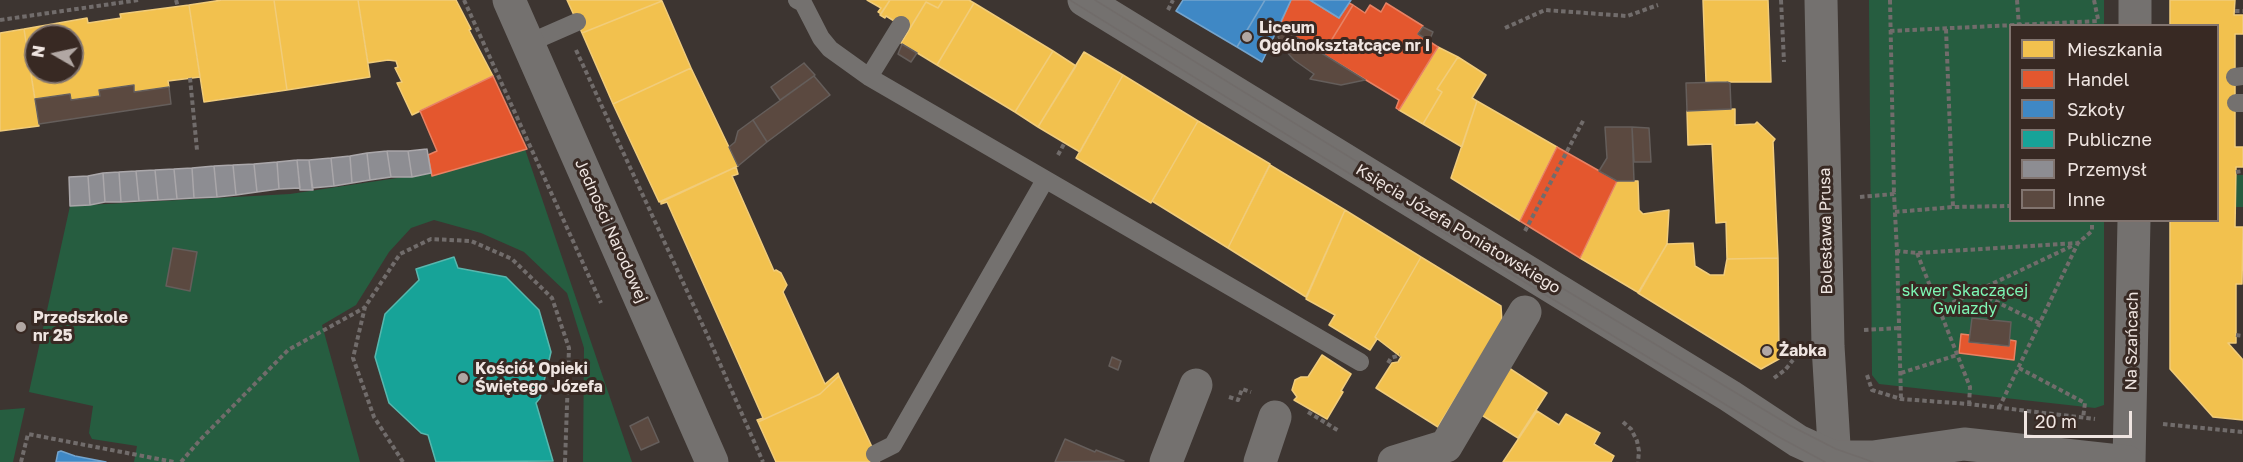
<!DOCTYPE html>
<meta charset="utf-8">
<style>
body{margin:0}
#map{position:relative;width:2243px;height:462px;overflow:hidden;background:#3d3531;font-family:"Golos Text",sans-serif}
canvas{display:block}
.legend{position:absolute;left:2009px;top:24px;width:210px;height:198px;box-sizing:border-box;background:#382923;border:2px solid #81746f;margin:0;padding:8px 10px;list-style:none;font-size:18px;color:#efe5e1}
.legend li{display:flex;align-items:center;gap:12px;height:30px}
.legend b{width:30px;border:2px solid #81746f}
.north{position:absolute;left:24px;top:24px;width:60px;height:60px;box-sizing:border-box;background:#382923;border:2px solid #81746f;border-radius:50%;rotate:279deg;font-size:16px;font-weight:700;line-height:24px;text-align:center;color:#efe5e1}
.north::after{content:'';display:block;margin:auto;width:21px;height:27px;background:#b1a7a3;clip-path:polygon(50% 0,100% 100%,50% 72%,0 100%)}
.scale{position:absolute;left:2024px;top:411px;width:108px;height:27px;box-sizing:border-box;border:3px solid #efe5e1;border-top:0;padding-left:8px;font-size:18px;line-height:21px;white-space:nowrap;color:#efe5e1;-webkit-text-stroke:4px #382923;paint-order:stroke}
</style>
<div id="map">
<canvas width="2243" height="462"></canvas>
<ul class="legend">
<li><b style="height:16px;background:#f2c14e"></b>Mieszkania</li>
<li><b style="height:16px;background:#e4572e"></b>Handel</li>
<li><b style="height:16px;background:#3f88c5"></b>Szkoły</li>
<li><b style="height:16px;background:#17a398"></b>Publiczne</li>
<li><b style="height:16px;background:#8d8d92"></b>Przemysł</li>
<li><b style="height:16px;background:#5b4940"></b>Inne</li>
</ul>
<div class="north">N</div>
<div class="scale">20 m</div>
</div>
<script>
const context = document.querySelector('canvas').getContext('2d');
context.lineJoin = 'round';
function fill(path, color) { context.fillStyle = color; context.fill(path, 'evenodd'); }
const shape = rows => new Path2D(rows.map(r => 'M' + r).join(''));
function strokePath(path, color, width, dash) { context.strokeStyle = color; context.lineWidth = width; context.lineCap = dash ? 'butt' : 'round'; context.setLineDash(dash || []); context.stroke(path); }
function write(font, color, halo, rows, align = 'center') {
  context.font = font + ' "Golos Text",sans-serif'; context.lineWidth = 6; context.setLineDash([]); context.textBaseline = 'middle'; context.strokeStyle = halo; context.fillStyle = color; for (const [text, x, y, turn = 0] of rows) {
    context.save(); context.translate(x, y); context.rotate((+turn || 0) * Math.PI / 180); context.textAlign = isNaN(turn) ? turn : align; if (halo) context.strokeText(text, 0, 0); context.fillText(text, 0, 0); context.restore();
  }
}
const green = shape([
 [1869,0,2104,0,2104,25,2010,26,2010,220,2104,221,2104,405,2095,408,1879,384,1872,375],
 [525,149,632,462,583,462,584,348,567,293,524,252,481,233,434,220,411,228,389,252,356,305,322,325,360,462,134,462,137,446,92,439,89,433,93,406,29,392,70,206,290,194,431,173,432,176],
 [2236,175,2243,175,2243,207,2235,207],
 [25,408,13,462,0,462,0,410]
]);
const homes = shape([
 [222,0,274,0,287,90,204,102,189,5,222,0],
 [274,0,358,0,370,77,287,90,274,0],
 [358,0,456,0,471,29,469,30,493,76,412,115,397,83,402,82,395,68,398,67,396,61,388,60,368,63,358,0],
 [567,0,661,0,662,1,582,33,567,0],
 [867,0,890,0,881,14,878,12,881,8,867,0],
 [890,0,943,0,938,8,926,2,909,30,886,16,885,18,880,15,890,0],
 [943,0,969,0,974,3,937,65,901,43,926,2,938,8,943,0],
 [1703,0,1768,0,1771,82,1706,82,1703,0],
 [2170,0,2235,0,2234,15,2243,15,2243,34,2235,34,2235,147,2243,147,2243,167,2236,167,2235,227,2243,227,2242,284,2236,284,2236,343,2228,343,2243,360,2243,420,2213,417,2170,369,2170,220,2218,220,2218,26,2170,26,2170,0],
 [662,1,691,68,613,104,582,33,662,1],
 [974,3,1053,51,1015,112,937,65,974,3],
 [189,5,200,77,168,81,169,87,134,92,134,85,99,90,100,96,71,100,70,94,35,99,24,29,87,18,88,23,121,18,120,14,189,5],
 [36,36,72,36,72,72,36,72,36,36],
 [24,29,39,126,0,131,0,33,24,29],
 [1438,47,1458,57,1437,89,1442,92,1423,124,1399,110,1438,47],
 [1053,51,1076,66,1038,127,1015,112,1053,51],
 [1084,52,1123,75,1080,152,1038,127,1084,52],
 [1458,57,1486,75,1472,98,1477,101,1462,147,1423,124,1442,92,1437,89,1458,57],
 [691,68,738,166,659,202,613,104,691,68],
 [1123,75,1198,121,1151,203,1076,158,1123,75],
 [1477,101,1557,147,1520,221,1451,178,1477,101],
 [1735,109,1735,125,1755,124,1757,122,1775,139,1773,142,1778,258,1727,259,1726,222,1716,223,1712,144,1688,145,1687,111,1735,109],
 [1198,121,1270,164,1228,248,1152,201,1198,121],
 [1270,165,1345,210,1306,297,1228,248,1270,165],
 [736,167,738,174,732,176,774,271,776,270,781,273,787,285,783,292,825,384,838,373,839,376,820,394,758,422,757,420,763,418,744,375,667,202,661,204,661,202,736,167],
 [1617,181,1638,181,1639,210,1643,214,1669,210,1667,244,1639,293,1580,258,1617,181],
 [1345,210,1421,257,1375,337,1377,339,1370,350,1329,325,1335,315,1306,299,1345,210],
 [1693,243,1695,266,1710,275,1724,275,1727,259,1778,258,1779,359,1761,369,1638,293,1667,244,1693,243],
 [1421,257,1501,306,1502,322,1438,427,1376,388,1392,363,1398,362,1401,357,1375,337,1421,257],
 [1322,355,1351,374,1341,391,1343,392,1327,419,1294,400,1297,397,1292,390,1295,380,1301,377,1308,377,1322,355],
 [1509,368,1547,393,1518,438,1480,414,1509,368],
 [839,376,879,462,776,462,758,422,820,394,839,376],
 [1537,411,1559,425,1566,414,1600,433,1594,444,1614,456,1611,462,1503,462,1537,411]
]);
const shops = shape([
 [1291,0,1310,0,1339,18,1349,3,1353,5,1323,54,1279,27,1291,0],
 [1386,3,1423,26,1418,34,1438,47,1399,110,1396,108,1399,100,1323,54,1353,5,1365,13,1370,5,1381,12,1386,3],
 [493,76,527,149,432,176,428,155,437,151,420,111,493,76],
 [1557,147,1617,181,1580,258,1520,221,1557,147],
 [1961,334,1970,335,1969,342,2009,346,2010,340,2016,341,2014,360,1959,353,1961,334]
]);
const schools = shape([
 [1183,0,1265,0,1237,47,1176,11,1183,0],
 [1265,0,1291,0,1262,62,1237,47,1265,0],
 [1310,0,1351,0,1339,18,1310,0],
 [61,451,75,456,106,462,56,462,58,452,61,451]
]);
const public = shape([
 [454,257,458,268,506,277,539,310,551,352,540,398,536,403,553,461,436,462,428,435,421,433,389,403,375,357,385,314,419,280,416,269,454,257]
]);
const industry = shape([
 [427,149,431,173,412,177,408,151,427,149],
 [387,151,391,177,370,180,367,153,387,151],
 [387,151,408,151,412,177,391,177,387,151],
 [367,153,370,180,352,183,350,156,367,153],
 [350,156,352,183,334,186,331,158,350,156],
 [331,158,334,186,312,188,309,160,331,158],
 [297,160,300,188,279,189,277,162,297,160],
 [297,160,309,160,313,190,300,190,297,160],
 [277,162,279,189,257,192,254,164,277,162],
 [254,164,257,192,236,195,233,165,254,164],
 [233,165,236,195,217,197,214,166,233,165],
 [214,166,217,197,194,198,192,168,214,166],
 [192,168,194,198,177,199,174,169,192,168],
 [174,169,177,199,158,200,155,170,174,169],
 [155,170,158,200,139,201,136,171,155,170],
 [136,171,139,201,121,202,119,172,136,171],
 [119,172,121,202,105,202,103,173,119,172],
 [103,173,105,202,90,205,88,176,103,173],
 [88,176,90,205,70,206,69,177,88,176]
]);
const building = shape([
 [1423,27,1433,32,1429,41,1418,34,1423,27],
 [1283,29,1323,54,1365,80,1341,85,1310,79,1314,74,1294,60,1286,51,1278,37,1283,29],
 [902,44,917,53,911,62,898,54,902,44],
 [804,63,815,75,780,100,771,87,804,63],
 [814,76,830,95,767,142,753,120,814,76],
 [1727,82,1730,83,1731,109,1687,111,1686,83,1727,82],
 [134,85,134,92,169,87,171,104,39,124,35,99,70,94,71,100,100,96,99,90,134,85],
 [753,120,767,142,738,166,729,147,735,142,738,131,753,120],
 [1605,127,1632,127,1634,181,1617,181,1599,171,1607,158,1605,127],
 [1632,127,1649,128,1651,162,1634,162,1632,127],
 [173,248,197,252,190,291,166,286,173,248],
 [1972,318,2011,322,2009,346,1969,342,1972,318],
 [1112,357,1121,361,1118,370,1109,366,1112,357],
 [648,417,659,442,641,450,630,426,648,417],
 [1065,439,1095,452,1096,450,1124,461,1055,462,1065,439]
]);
const path = shape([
 [176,0,178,7],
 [464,0,601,303],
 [1781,0,1784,62],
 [1890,0,1894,194],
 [2017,0,2019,26],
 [2094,0,2098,19],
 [1168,10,1173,0],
 [2235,11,2243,11],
 [0,20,139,0],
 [1505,28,1545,10,1627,16,1658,5],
 [1946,29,1953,207],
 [1890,31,2098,21],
 [576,50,710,341,763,462],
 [190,78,197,150],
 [1058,155,1065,142],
 [2236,172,2243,171],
 [1860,197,1894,194,1897,251,1917,253,2078,243,2092,231,2092,220],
 [1895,212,1953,207,2010,206],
 [1525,231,1584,119],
 [1897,251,1901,399],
 [1917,253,1970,387,1969,405],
 [1975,291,2041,324],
 [1939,309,2074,245],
 [1864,330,1899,328],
 [2236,335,2243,336],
 [1388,363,1391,358,1400,355],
 [2019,368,2085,403,2083,418],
 [1901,373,1957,355],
 [1867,375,1872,390,1901,399,1969,404,2095,419],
 [1774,378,1785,370,1793,360],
 [1229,397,1238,400,1242,389,1251,392],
 [1999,408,2078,243],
 [1308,412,1339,431],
 [1623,422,1631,429,1637,441,1639,451,1638,462],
 [2163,424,2243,432],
 [21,462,28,434,174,462],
 [181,462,200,440,288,350,364,308],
 [403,462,374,417,353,358,365,307,400,254,431,239,471,241,512,259,552,298,569,348,565,462]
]);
const service = shape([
 [797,0,803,3,821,38,830,49,869,77,1360,362],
 [529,43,577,22],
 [869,77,901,25],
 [2235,77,2243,76],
 [2236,103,2243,103],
 [875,454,893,445,1045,180]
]);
const minor = shape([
 [509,0,712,462],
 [1821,0,1828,346,1835,462],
 [2135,0,2135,26],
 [1166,462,1196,385],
 [1260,462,1275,417],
 [1394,462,1446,446,1525,312],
 [2129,462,2134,220]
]);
const tertiary = shape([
 [1084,0,1730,396,1798,441,1833,457,1838,462],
 [1833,457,1873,457,1964,444,2128,462]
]);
const tram = shape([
 [1070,0,1487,259,1777,436,1825,462],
 [1095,0,1557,285,1791,426,1836,449,1873,462]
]);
const markers = [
 [1247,37,6,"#b1a7a3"],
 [21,327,6,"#b1a7a3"],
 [1767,351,6,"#b1a7a3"],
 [463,378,6,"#b1a7a3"]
];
const poiNames = [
 ["Liceum",1259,28],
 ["Ogólnokształcące nr I",1259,46],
 ["Przedszkole",33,318],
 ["nr 25",33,336],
 ["Żabka",1779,351],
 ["Kościół Opieki",475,369],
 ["Świętego Józefa",475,387]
];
const streetNames = [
 ["Księcia Józefa Poniatowskiego",1458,229,31],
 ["Jedności Narodowej",611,231,66],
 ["Bolesława Prusa",1826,231,-91],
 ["Na Szańcach",2132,341,-89]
];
const parkNames = [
 ["skwer Skaczącej",1965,291],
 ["Gwiazdy",1965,309]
];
fill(green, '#265d40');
fill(homes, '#f2c14e');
strokePath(homes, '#f1cc7a', 1.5);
fill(shops, '#e4572e');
strokePath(shops, '#e78264', 1.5);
fill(schools, '#3f88c5');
strokePath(schools, '#74a4cd', 1.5);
fill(public, '#17a398');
strokePath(public, '#58b7ae', 1.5);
fill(industry, '#8d8d92');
strokePath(industry, '#aaa7aa', 1.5);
fill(building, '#5b4940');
strokePath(building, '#655e5b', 1.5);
strokePath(path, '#716c6b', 4, [4.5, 3]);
strokePath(service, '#74716f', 18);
strokePath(minor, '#74716f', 33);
strokePath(tertiary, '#74716f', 33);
strokePath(tram, '#716c6a', 1.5);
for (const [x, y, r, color] of markers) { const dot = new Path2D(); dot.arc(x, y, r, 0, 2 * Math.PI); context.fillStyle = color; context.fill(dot); strokePath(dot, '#382923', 2); }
write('bold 16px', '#efe5e1', '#382923', poiNames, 'left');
write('16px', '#efe5e1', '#382923', streetNames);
write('16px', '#7df6b4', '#382923', parkNames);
</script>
